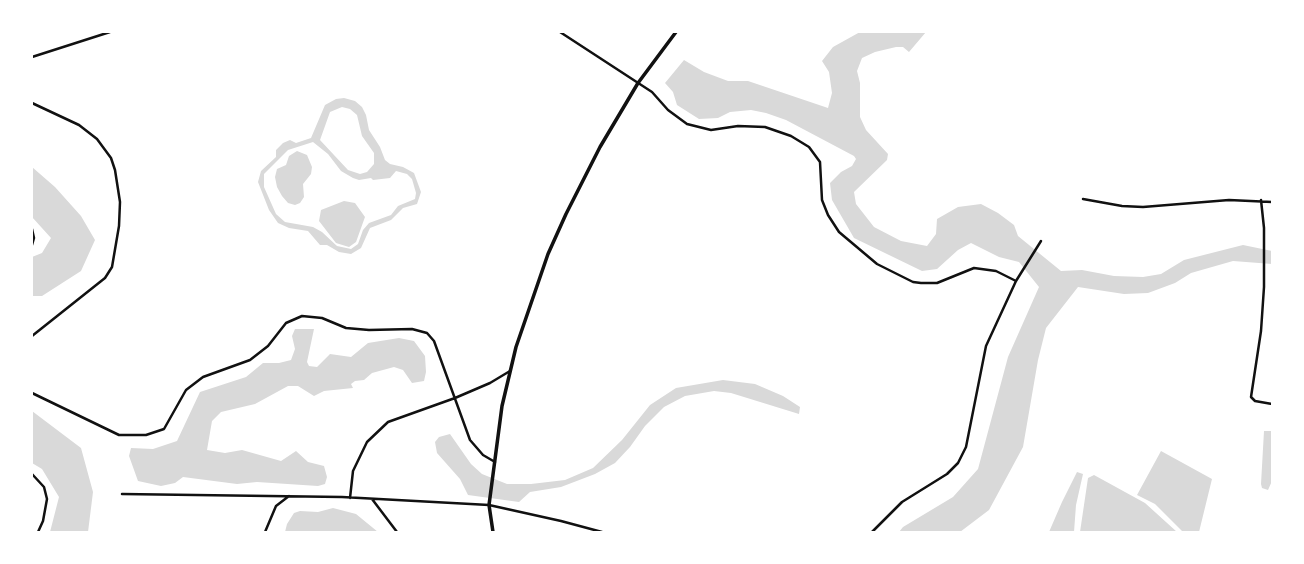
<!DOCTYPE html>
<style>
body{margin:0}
#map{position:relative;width:1304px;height:564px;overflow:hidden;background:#fff;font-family:"PT Serif",serif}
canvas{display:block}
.frame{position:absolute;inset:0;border:33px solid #fff;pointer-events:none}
</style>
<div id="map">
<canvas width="1304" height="564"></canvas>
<div class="frame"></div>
</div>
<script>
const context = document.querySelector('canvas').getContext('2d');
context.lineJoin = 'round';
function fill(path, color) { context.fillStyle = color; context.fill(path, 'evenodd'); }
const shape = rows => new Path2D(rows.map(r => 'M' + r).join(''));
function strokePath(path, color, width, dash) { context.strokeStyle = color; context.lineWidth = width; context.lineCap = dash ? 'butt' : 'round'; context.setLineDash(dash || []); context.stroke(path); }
const water = shape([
 [860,32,926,32,909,52,903,47,896,47,875,52,862,58,857,71,860,83,860,117,866,130,888,154,887,160,854,192,856,204,874,227,901,241,927,246,936,234,937,219,958,207,981,204,998,213,1014,225,1018,236,1061,271,1082,270,1114,276,1143,277,1161,274,1184,260,1243,245,1272,251,1272,264,1233,261,1191,273,1175,283,1148,293,1124,294,1078,287,1046,328,1038,360,1023,447,989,510,960,532,899,532,903,527,953,497,978,469,1008,357,1039,287,1019,262,999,257,971,243,958,250,937,269,922,271,854,238,832,200,830,183,841,172,852,166,856,159,854,156,786,120,766,113,751,110,730,112,718,118,699,119,677,105,673,92,665,83,684,60,704,72,728,81,748,81,828,108,832,93,829,72,822,61,833,47],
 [344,98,355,101,362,107,366,115,369,130,380,147,385,160,390,164,403,167,414,173,421,192,417,204,403,208,391,220,370,228,361,248,351,254,339,252,327,245,320,245,308,231,289,228,278,223,269,210,258,182,261,171,276,157,276,150,283,143,290,140,296,143,311,138,325,105,336,99],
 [342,107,350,109,357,115,362,136,374,153,374,164,367,172,360,174,348,170,320,140,330,112],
 [313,142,328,154,341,171,353,178,359,180,371,178,373,180,390,178,396,171,407,174,412,179,416,193,415,199,398,206,391,215,369,223,363,230,358,244,351,249,337,246,322,232,313,227,285,222,276,214,264,187,264,174,288,150],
 [297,151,307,155,312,167,311,174,303,184,304,197,300,203,295,205,288,203,282,196,277,187,275,177,277,169,286,165,289,156],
 [32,167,55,187,81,216,95,240,81,271,42,296,32,296,32,257,42,253,51,238,32,217],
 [344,201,355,203,365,217,356,242,349,247,336,243,319,221,321,210],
 [295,329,314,329,307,362,309,366,317,367,330,354,351,357,368,343,399,338,414,341,425,356,426,372,424,381,412,383,403,370,394,367,372,373,364,380,355,381,351,384,353,388,324,391,314,396,298,386,288,386,255,404,221,412,212,421,207,450,225,453,242,450,281,461,296,451,308,462,324,466,327,477,325,484,318,486,257,482,237,484,183,477,175,483,161,486,138,481,129,456,131,448,153,449,177,441,200,392,246,377,263,363,279,363,291,360,295,349,292,336],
 [723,380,755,384,783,396,800,407,799,414,731,393,714,391,685,396,664,407,645,426,630,447,615,463,595,474,561,487,530,492,519,502,468,495,460,479,437,453,435,442,439,437,450,434,471,464,482,474,507,484,531,484,565,480,593,468,622,440,650,405,676,388],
 [32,411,81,448,93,492,88,532,50,532,59,497,42,469,32,463],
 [1264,431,1272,431,1272,481,1268,490,1262,488,1261,484],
 [1161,451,1212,479,1199,532,1183,532,1155,504,1137,495],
 [1077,472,1083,474,1076,505,1074,532,1049,532,1062,502],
 [1094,475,1145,503,1177,532,1080,532,1088,478],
 [333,508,356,514,378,532,285,532,287,524,294,513,300,511,318,512]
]);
const minor = shape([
 [560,32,652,92,668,110,687,124,711,130,738,126,765,127,791,136,809,147,820,162,822,200,828,215,839,232,877,264,913,282,921,283,937,283,974,268,996,271,1016,281,986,346,966,447,958,463,947,474,902,502,872,532],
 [32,57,110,32],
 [32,103,79,125,97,139,111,158,115,170,120,202,119,226,112,267,105,278,32,336],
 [1083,199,1122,206,1143,207,1229,200,1272,202],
 [1261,200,1264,228,1264,287,1261,331,1251,397,1255,401,1272,404],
 [32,229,34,238,32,245],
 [1016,281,1041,241],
 [32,393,119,435,146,435,164,429,186,390,203,377,250,360,268,346,286,323,302,316,322,318,346,328,369,330,412,329,427,333,434,341,470,440,483,455,495,462],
 [32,474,44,487,47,499,43,521,38,532],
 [122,494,342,497,489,505,561,521,602,532],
 [350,498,353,471,367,442,388,422,455,398,490,383,510,371],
 [372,499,397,532],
 [265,532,276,506,289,496]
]);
const tertiary = shape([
 [493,532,489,505,502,406,516,347,548,254,566,214,600,147,638,83,676,32]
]);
fill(water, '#d9d9d9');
strokePath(minor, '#111', 2.5);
strokePath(tertiary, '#111', 3.5);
</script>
